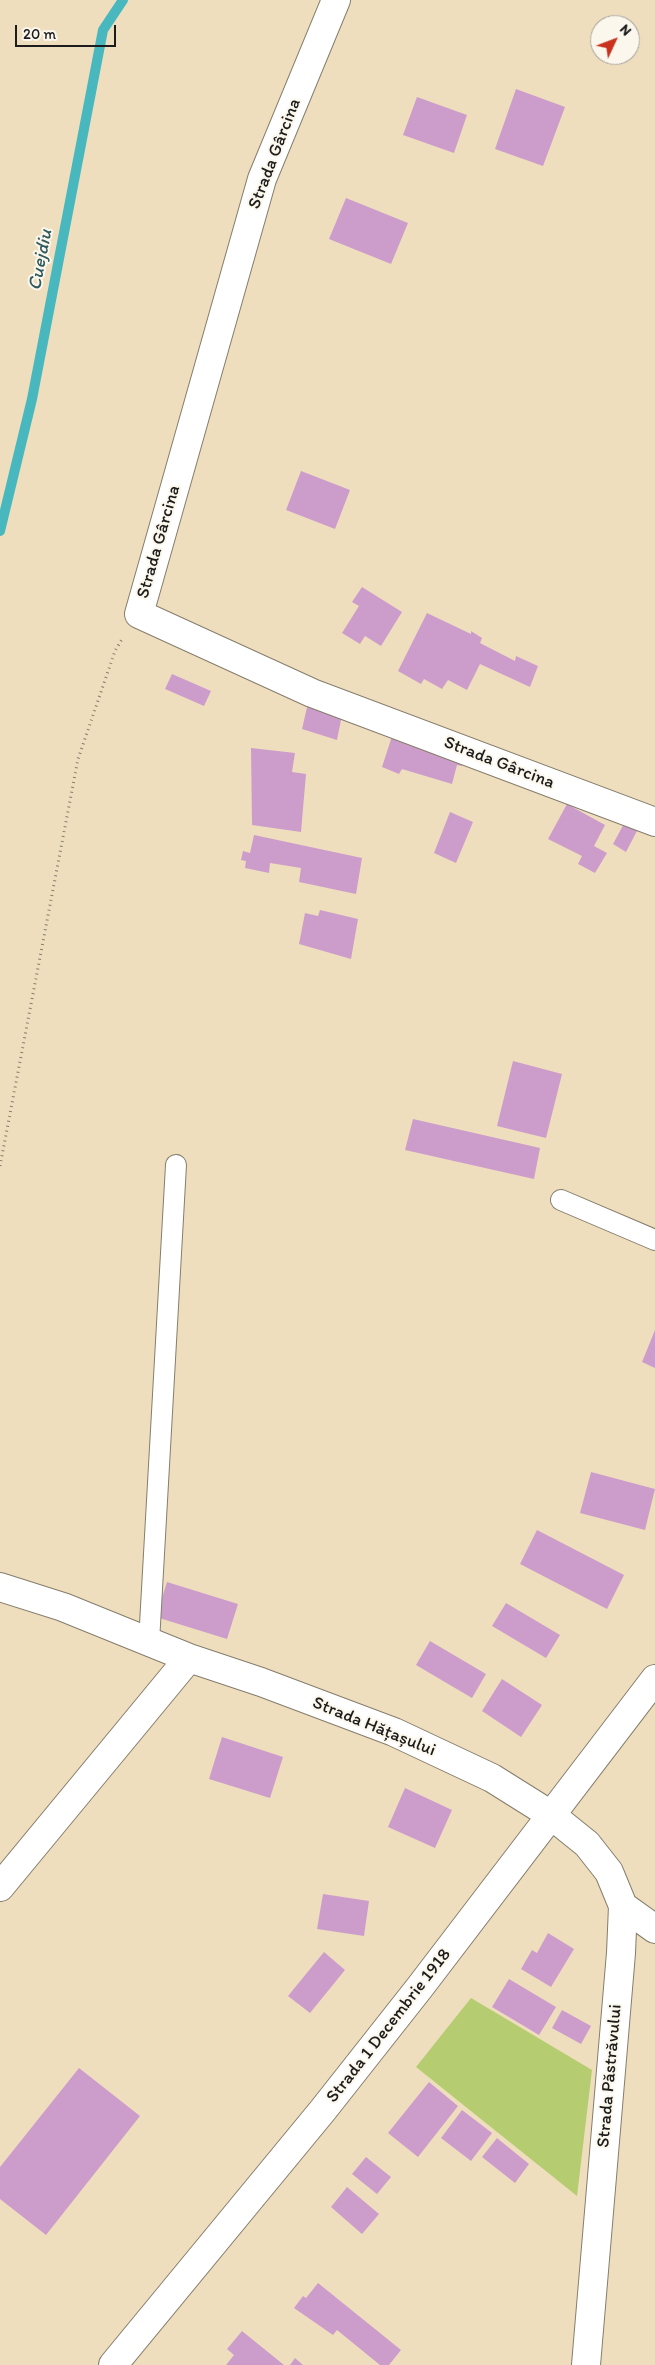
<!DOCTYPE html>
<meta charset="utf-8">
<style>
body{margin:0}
#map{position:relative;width:655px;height:2365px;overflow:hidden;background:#eedebe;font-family:Itim,sans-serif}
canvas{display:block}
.north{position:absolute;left:590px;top:15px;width:50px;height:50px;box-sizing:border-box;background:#fbf7ec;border:1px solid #a29f99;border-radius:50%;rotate:47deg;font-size:14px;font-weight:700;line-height:20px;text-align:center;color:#1c1c1c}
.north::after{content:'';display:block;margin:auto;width:18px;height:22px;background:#c8321e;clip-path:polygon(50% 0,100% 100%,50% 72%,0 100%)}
.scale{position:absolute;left:15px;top:25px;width:101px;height:22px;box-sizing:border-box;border:2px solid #1c1c1c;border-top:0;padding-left:6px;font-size:15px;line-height:18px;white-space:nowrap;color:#1c1c1c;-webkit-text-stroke:4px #fbf7ec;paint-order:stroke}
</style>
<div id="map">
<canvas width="655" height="2365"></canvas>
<div class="north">N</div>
<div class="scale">20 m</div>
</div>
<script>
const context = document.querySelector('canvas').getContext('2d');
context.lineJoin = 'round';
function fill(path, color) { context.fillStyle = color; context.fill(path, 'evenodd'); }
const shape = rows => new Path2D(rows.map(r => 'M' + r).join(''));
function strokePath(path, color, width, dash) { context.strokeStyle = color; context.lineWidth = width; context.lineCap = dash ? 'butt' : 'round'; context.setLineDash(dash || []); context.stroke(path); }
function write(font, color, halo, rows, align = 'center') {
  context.font = font + ' Itim,sans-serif'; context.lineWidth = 4; context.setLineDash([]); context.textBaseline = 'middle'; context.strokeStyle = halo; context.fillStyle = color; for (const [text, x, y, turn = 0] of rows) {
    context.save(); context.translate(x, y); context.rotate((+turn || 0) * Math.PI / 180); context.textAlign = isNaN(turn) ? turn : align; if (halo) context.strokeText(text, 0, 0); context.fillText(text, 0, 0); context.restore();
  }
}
const green = shape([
 [471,1998,592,2070,577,2196,416,2067]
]);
const stream = shape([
 [0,531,32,399,103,30,123,0]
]);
const building = shape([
 [516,89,565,107,543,166,495,149],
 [417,97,467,115,454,153,403,135],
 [346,198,408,223,391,264,329,239],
 [301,471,350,490,335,529,286,510],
 [362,587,402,612,381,646,365,636,360,644,342,633,359,606,352,602],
 [427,613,471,634,471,631,482,638,480,643,515,661,516,656,538,666,530,687,480,664,467,690,448,680,442,689,424,679,421,684,398,671],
 [172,674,211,691,204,706,165,689],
 [308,703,342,715,337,740,302,729],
 [394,730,465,755,462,766,457,765,452,784,402,769,399,774,382,767],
 [251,748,295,753,292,772,306,774,301,832,252,825],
 [567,804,605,825,594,846,607,853,595,873,578,864,582,856,548,839],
 [450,812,473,822,456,863,434,853],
 [626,820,639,827,626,852,613,844],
 [254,835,362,858,356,894,299,882,301,868,270,863,269,873,245,868,246,861,241,860,243,851,250,853],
 [320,910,358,919,351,959,299,944,305,913,318,916],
 [513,1061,562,1074,546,1138,497,1126],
 [413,1119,540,1148,534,1179,405,1150],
 [655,1330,655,1368,642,1362],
 [591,1472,655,1489,645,1530,580,1513],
 [537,1530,624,1575,607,1609,520,1564],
 [167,1582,238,1604,227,1639,156,1617],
 [506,1603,560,1635,546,1658,492,1626],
 [430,1641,486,1674,472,1698,416,1665],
 [502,1679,542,1705,521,1737,482,1711],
 [222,1737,283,1757,270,1798,209,1779],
 [405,1788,452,1810,435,1848,388,1827],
 [323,1894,369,1901,364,1936,317,1929],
 [548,1933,574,1949,551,1987,521,1969,532,1950,537,1953],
 [324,1952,345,1970,310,2013,288,1996],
 [509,1979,556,2007,539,2035,492,2007],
 [562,2010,591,2026,581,2044,552,2028],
 [79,2068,140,2116,46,2235,0,2199,0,2167],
 [429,2082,458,2106,418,2157,388,2133],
 [462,2110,492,2133,471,2161,441,2138],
 [497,2138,529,2164,515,2183,482,2157],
 [366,2157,391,2177,377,2194,352,2174],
 [347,2187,379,2214,362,2234,331,2207],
 [318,2283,401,2350,389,2365,380,2365,337,2330,333,2335,294,2308,303,2296,306,2298],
 [242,2331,284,2365,226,2365,234,2355,227,2349],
 [295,2358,303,2365,290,2365]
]);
const path = shape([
 [0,1166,78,759,115,651,122,639]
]);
const lane = shape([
 [561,1200,655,1240],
 [149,1642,176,1165]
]);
const street = shape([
 [336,0,262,179,139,614,312,693,655,822],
 [0,1587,63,1607,189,1658,261,1682,394,1732,492,1778,551,1815,587,1844,609,1872,623,1906,621,1953,586,2365],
 [0,1887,189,1658],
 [623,1906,655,1929]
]);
const primary = shape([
 [113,2365,323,2110,420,1987,655,1679]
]);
const streetNames = [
 ["Strada Gârcina",275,154,-69],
 ["Strada Gârcina",159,542,-74],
 ["Strada Gârcina",499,763,21],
 ["Strada Hățașului",374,1727,22],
 ["Strada 1 Decembrie 1918",389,2026,-52],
 ["Strada Păstrăvului",610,2076,-85]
];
const waterNames = [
 ["Cuejdiu",41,260,-79]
];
fill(green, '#b6cc70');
strokePath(stream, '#48b8be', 10);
fill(building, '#cc9dcb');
strokePath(lane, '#857d6d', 22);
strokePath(street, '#857d6d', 30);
strokePath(primary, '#857d6d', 30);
strokePath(path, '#857d6d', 3, [1, 4]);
strokePath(lane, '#fff', 20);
strokePath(street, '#fff', 28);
strokePath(primary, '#fff', 28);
write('18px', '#1c1c1c', '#fbf7ec', streetNames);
write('italic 19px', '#2e5a5d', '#fbf7ec', waterNames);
</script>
